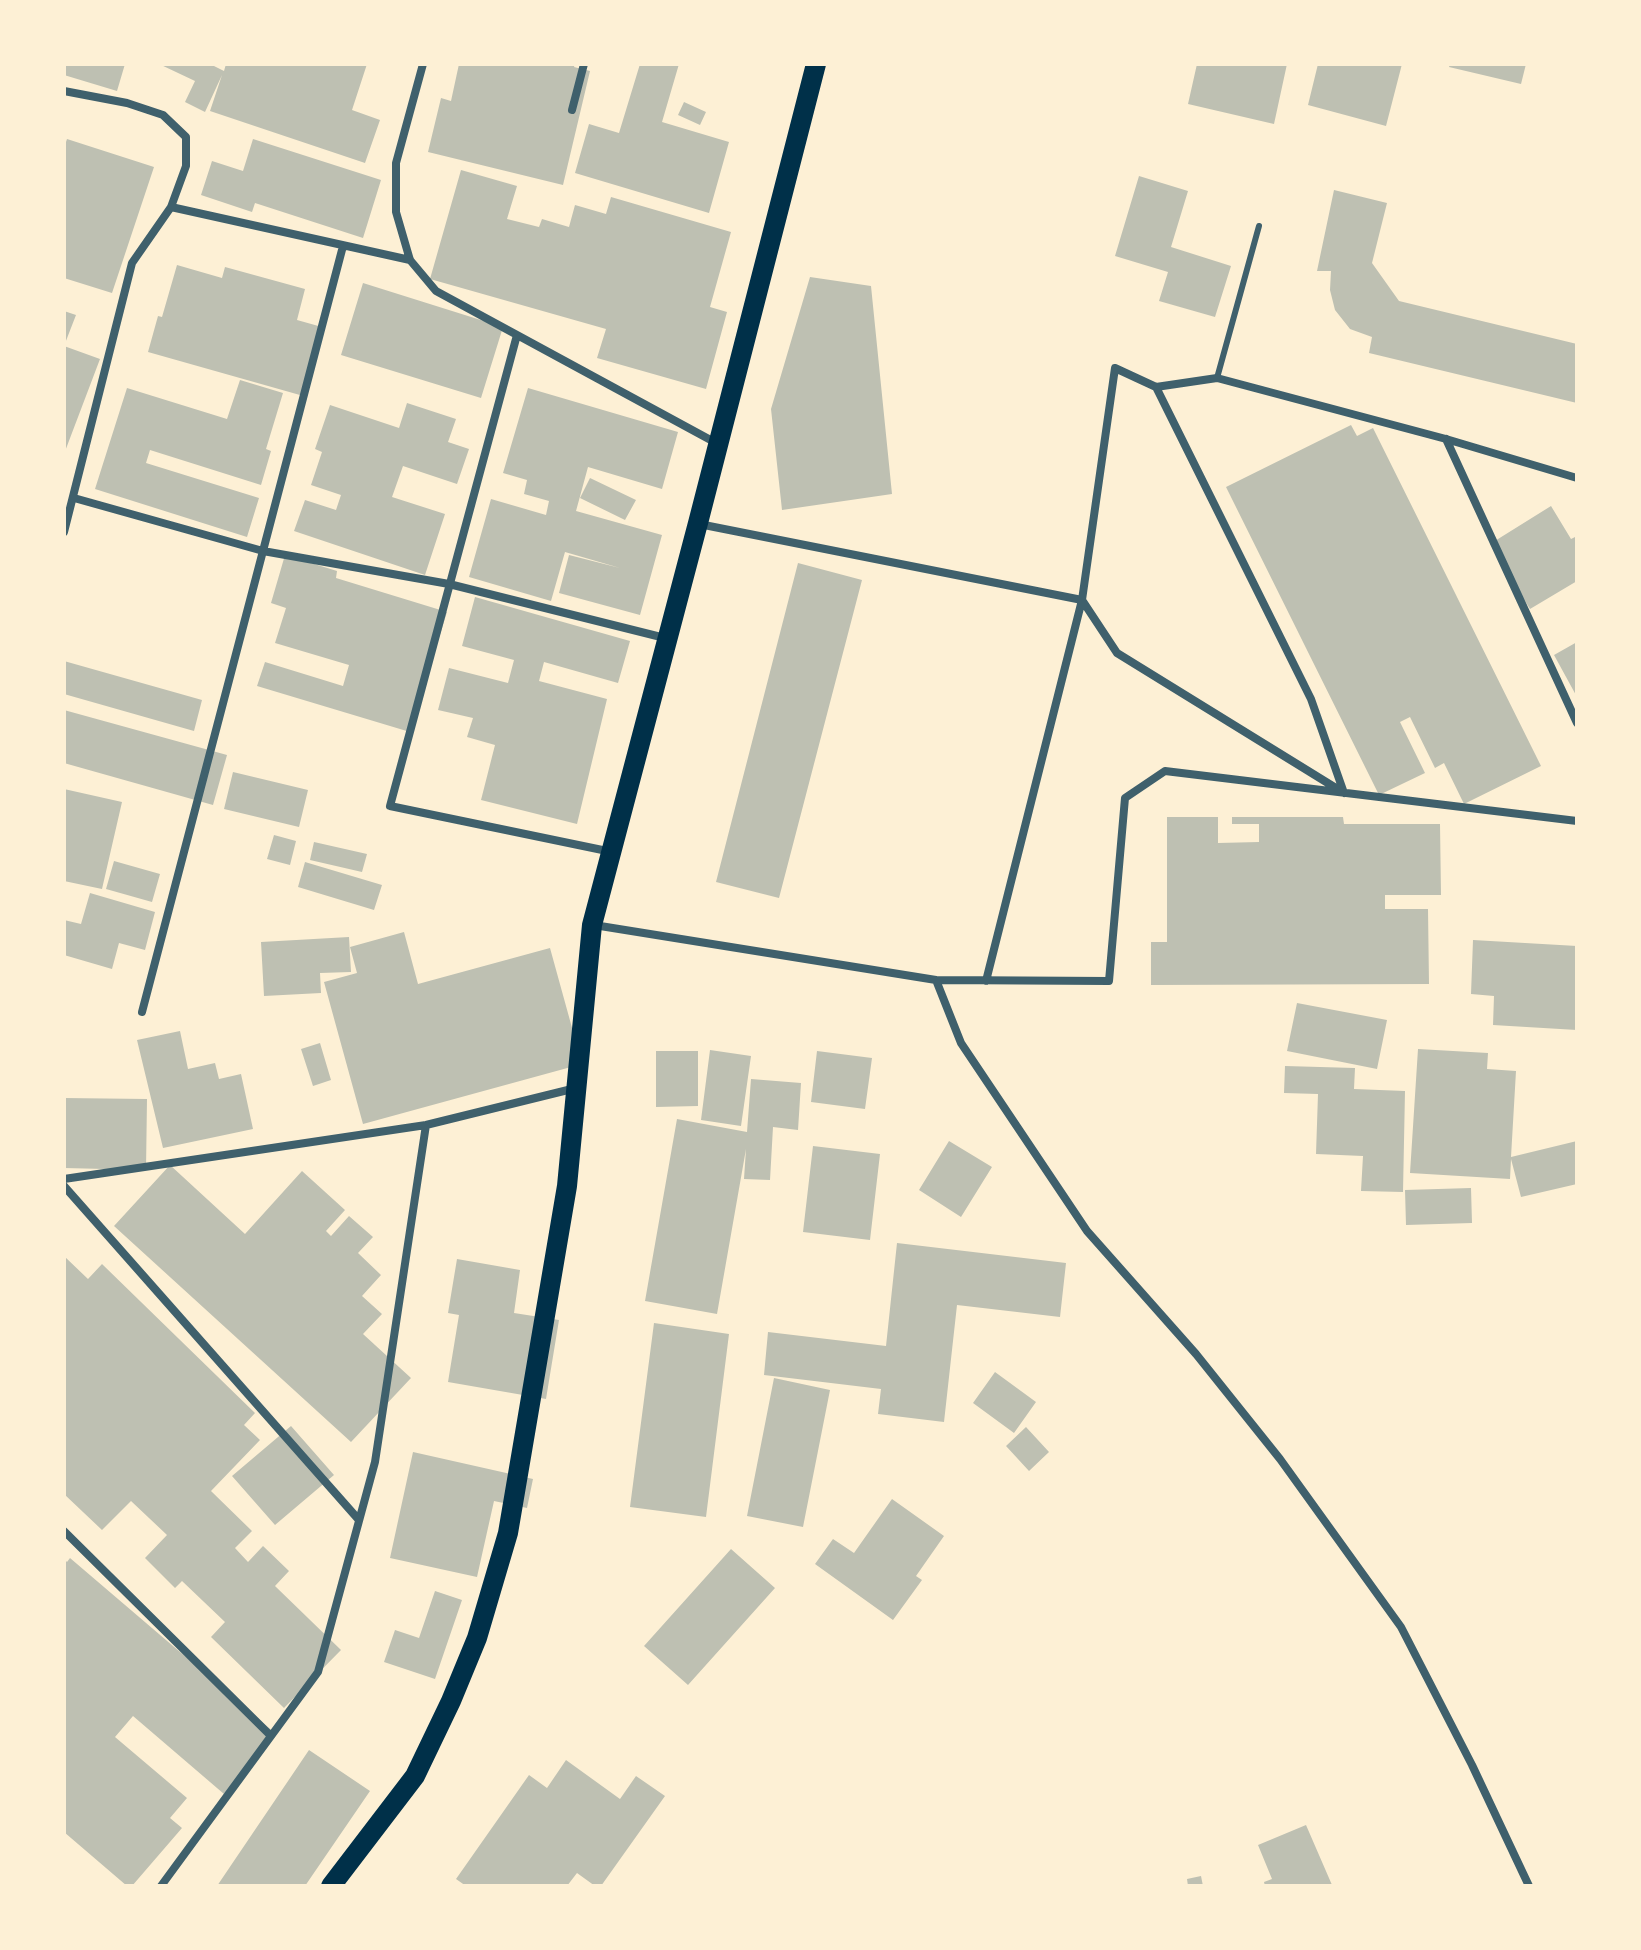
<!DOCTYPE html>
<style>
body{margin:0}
#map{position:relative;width:1641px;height:1950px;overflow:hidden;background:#fdf0d5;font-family:"Noto Sans",sans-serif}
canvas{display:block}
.frame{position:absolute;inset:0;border:66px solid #fdf0d5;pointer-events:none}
</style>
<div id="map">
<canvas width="1641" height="1950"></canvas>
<div class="frame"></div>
</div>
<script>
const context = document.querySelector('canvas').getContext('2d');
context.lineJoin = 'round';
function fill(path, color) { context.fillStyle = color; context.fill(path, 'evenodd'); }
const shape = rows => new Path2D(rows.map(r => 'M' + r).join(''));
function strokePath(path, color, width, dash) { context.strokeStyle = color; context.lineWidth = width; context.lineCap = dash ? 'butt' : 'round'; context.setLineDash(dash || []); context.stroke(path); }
const building = shape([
 [64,64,125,64,117,91,64,75],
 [159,64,210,64,224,71,226,64,367,64,352,110,380,120,365,163,210,111,222,75,205,112,185,102,195,81],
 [459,64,575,64,574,67,590,71,563,185,428,152,441,98,451,101],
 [640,64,679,64,662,122,729,142,709,213,575,173,589,124,619,133],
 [1197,64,1287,64,1274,124,1188,104],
 [1318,64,1402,64,1386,126,1308,105],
 [1450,64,1526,64,1521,84,1449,67],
 [684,102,706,112,700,125,678,115],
 [67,139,154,167,112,293,64,278,64,148],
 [253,139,381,180,363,238,255,203,252,212,201,195,212,161,243,171],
 [461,170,517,186,507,219,539,227,542,219,569,227,575,205,606,214,611,197,731,232,710,307,727,312,706,389,597,358,606,329,430,279],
 [1139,176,1188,191,1171,247,1231,266,1215,317,1159,301,1168,272,1115,256],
 [1334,190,1387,203,1372,263,1399,301,1577,344,1577,403,1369,353,1372,337,1350,329,1335,310,1330,290,1331,271,1317,271],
 [177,265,222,278,225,267,305,289,297,320,322,327,307,397,148,352,158,316,162,317],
 [810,277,871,286,892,494,782,510,771,409],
 [363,283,503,327,481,398,341,355],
 [64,311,76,315,64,346,100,359,64,454],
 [240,380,283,393,266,449,271,451,261,485,150,450,146,463,259,498,247,537,95,489,127,388,227,419],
 [528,388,678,432,662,489,588,467,576,511,662,535,640,615,559,593,569,555,620,568,565,552,551,601,469,577,491,499,546,515,549,501,524,494,527,480,503,473],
 [407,403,456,419,448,442,469,449,457,484,403,466,392,497,445,514,425,575,294,531,305,500,336,510,341,495,311,485,322,452,315,449,330,405,399,428],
 [1351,425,1357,436,1373,428,1541,766,1464,804,1444,763,1435,768,1410,717,1400,722,1425,773,1379,795,1226,487],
 [590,478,636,500,625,520,580,498],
 [1551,506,1571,539,1577,536,1577,581,1530,609,1490,544],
 [285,555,337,571,336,578,447,612,410,732,257,686,265,662,343,686,349,665,275,643,286,608,271,603],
 [798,563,862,580,779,898,716,882],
 [475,597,630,641,618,683,544,662,539,681,607,699,577,824,481,800,495,745,467,737,473,718,438,710,449,668,508,683,514,660,462,646],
 [1577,642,1577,697,1554,655],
 [64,661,202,700,194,731,64,694],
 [64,710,227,755,213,805,64,763],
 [233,772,308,790,299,827,224,809],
 [64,789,122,802,102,889,64,881],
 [1167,817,1218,817,1218,843,1259,842,1259,824,1232,824,1232,817,1343,817,1344,824,1440,824,1441,895,1385,895,1385,909,1428,909,1429,984,1151,985,1151,942,1167,942],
 [274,835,296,841,290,865,267,859],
 [314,842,367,854,362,872,310,860],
 [114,861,160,874,152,902,106,889],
 [305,862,382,885,374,910,298,887],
 [90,893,155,912,145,950,119,943,112,969,64,955,64,920,81,924],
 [404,932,418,984,550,948,582,1064,363,1124,324,982,357,973,350,947],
 [349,937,351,972,320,973,321,993,264,996,261,942],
 [1473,940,1577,946,1577,1030,1493,1025,1494,996,1471,994],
 [1297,1003,1387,1020,1377,1069,1287,1051],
 [180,1031,188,1069,215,1063,219,1079,241,1074,253,1129,163,1148,137,1040],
 [320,1043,331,1080,313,1086,301,1049],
 [1418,1049,1488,1053,1487,1069,1516,1071,1511,1157,1577,1141,1577,1184,1521,1197,1511,1159,1510,1179,1410,1173],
 [710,1050,751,1056,741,1126,701,1120],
 [656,1051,698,1051,698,1106,656,1107],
 [817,1051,872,1058,865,1109,811,1102],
 [1285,1066,1355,1068,1354,1089,1405,1091,1403,1192,1361,1191,1363,1156,1316,1154,1318,1094,1284,1093],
 [751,1079,801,1083,798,1130,773,1127,770,1180,744,1179,746,1149,717,1314,645,1301,677,1119,747,1132],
 [64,1098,147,1099,146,1170,64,1168],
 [949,1141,992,1167,961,1217,919,1190],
 [813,1146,880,1154,870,1240,803,1232],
 [170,1165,245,1234,302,1171,345,1210,326,1231,331,1236,349,1216,373,1237,358,1253,381,1275,362,1296,382,1314,363,1334,411,1378,351,1442,114,1226],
 [1471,1188,1472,1223,1406,1225,1405,1190],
 [897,1243,1066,1263,1060,1317,957,1305,944,1422,878,1414,881,1389,764,1375,768,1332,886,1346],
 [64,1256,88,1279,102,1264,255,1413,244,1425,260,1440,211,1491,252,1531,235,1548,248,1562,263,1546,289,1571,275,1586,341,1650,284,1708,211,1637,225,1622,182,1581,175,1588,145,1558,167,1535,131,1501,102,1530,64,1494],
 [457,1259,520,1270,514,1313,559,1320,546,1399,448,1382,459,1315,448,1313],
 [654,1323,729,1334,706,1517,630,1507],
 [995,1372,1036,1402,1014,1433,973,1403],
 [774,1378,830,1390,803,1527,747,1516],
 [291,1426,334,1475,275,1525,232,1476],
 [1026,1427,1049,1452,1029,1471,1006,1446],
 [413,1452,533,1479,527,1508,494,1501,477,1577,390,1558],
 [892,1499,944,1536,916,1576,922,1580,893,1620,815,1564,833,1539,854,1553],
 [731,1549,775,1588,688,1685,644,1646],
 [70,1558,276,1734,224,1794,133,1716,115,1737,187,1798,170,1818,182,1828,132,1886,127,1886,64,1832,64,1559,67,1562],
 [435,1591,462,1600,435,1679,384,1662,395,1630,419,1638],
 [309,1750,370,1791,305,1886,217,1886],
 [566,1760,620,1799,636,1776,665,1796,601,1886,595,1886,577,1873,567,1886,466,1886,456,1879,529,1775,547,1788],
 [1306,1825,1332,1885,1265,1886,1264,1882,1272,1879,1258,1845],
 [1201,1876,1203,1886,1188,1886,1187,1879]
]);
const service = shape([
 [1217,378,1259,226]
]);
const minor = shape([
 [423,64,396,163,396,212,410,260,436,291,718,444],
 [64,91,127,103,163,115,186,137,186,166,171,207,132,263,64,532],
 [572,110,584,64],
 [171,207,410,260],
 [517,335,390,806,612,852],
 [1446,439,1577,723],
 [74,498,263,551,449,584,665,638],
 [699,524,1082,600,1117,653,1344,793,1311,699,1156,387,1217,378,1446,439,1577,478],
 [594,925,936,980,961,1043,1087,1231,1196,1354,1280,1459,1401,1627,1472,1765,1529,1886],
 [936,980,1109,981,1125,798,1165,771,1577,821],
 [986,981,1082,600,1115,368,1156,387],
 [142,1012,343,246],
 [64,1179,426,1125,576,1088],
 [64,1186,359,1520],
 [64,1531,271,1736],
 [161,1886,318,1672,375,1462,426,1125]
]);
const primary = shape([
 [331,1886,415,1776,451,1701,477,1638,508,1533,567,1186,592,925,698,523,816,64]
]);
fill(building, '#bec0b2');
strokePath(service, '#3f606c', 6);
strokePath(minor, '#3f606c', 8);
strokePath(primary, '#003049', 20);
</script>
